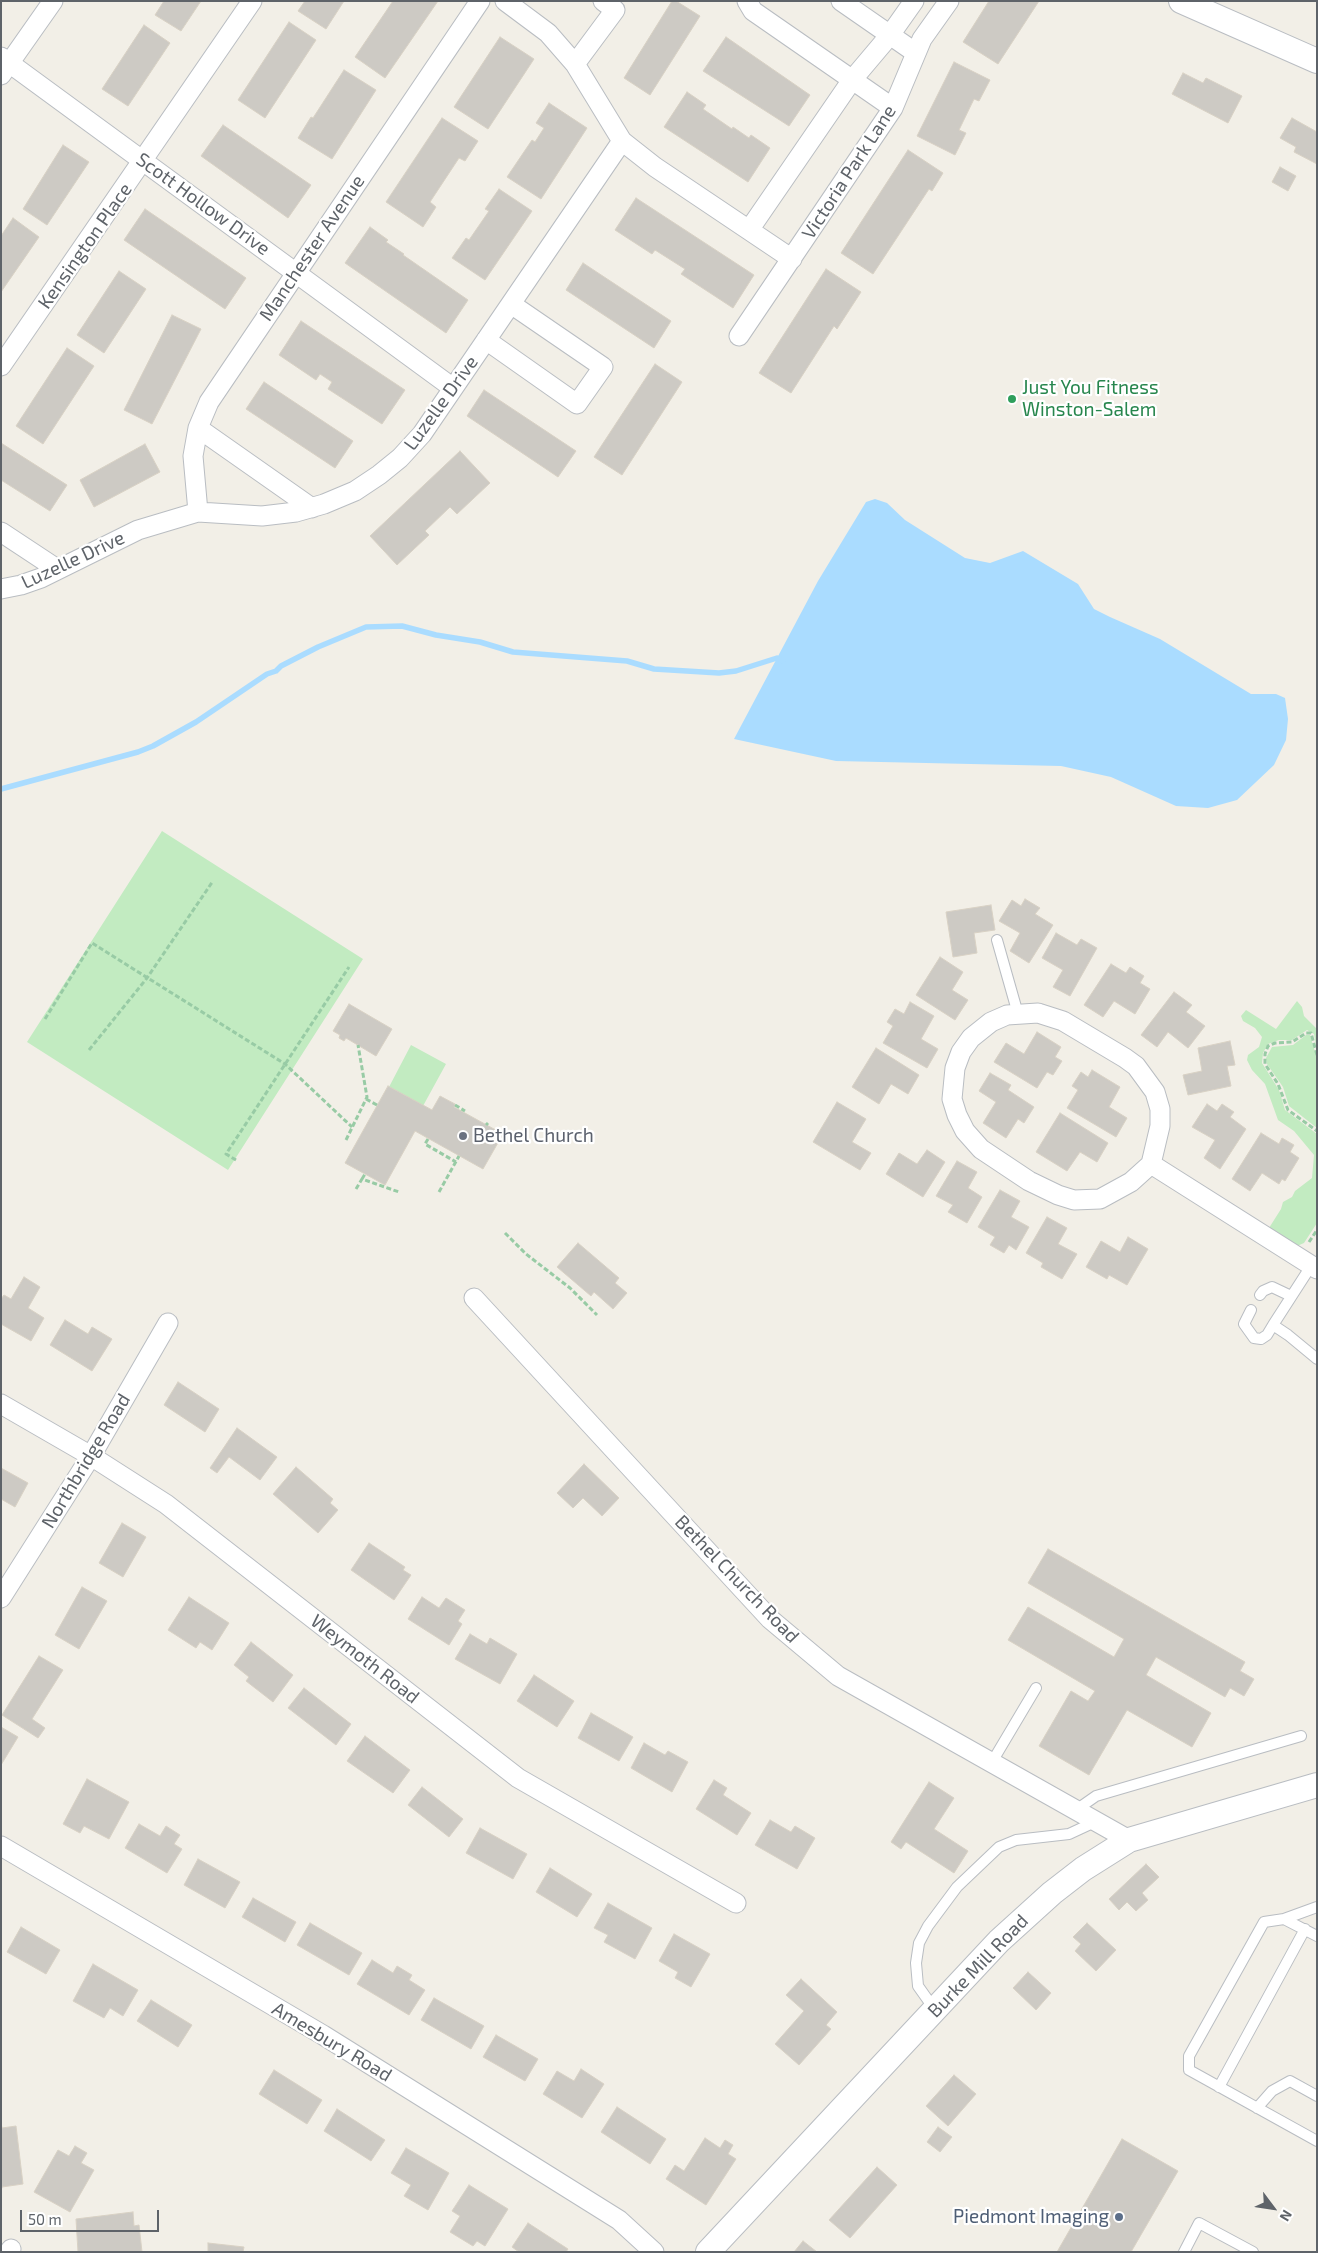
<!DOCTYPE html>
<style>
body{margin:0}
#map{position:relative;width:1318px;height:2253px;overflow:hidden;background:#f2efe7;font-family:"Exo 2",sans-serif}
canvas{display:block}
.frame{position:absolute;inset:0;border:2px solid #5e6369;pointer-events:none}
.north{position:absolute;left:1248px;top:2183px;width:50px;height:50px;-webkit-text-stroke:4px #fff;paint-order:stroke;rotate:121deg;font-size:14px;font-weight:700;line-height:20px;text-align:center;color:#5e6369}
.north::after{content:'';display:block;margin:auto;width:18px;height:22px;background:#5e6369;clip-path:polygon(50% 0,100% 100%,50% 72%,0 100%)}
.scale{position:absolute;left:20px;top:2210px;width:139px;height:22px;box-sizing:border-box;border:2px solid #5e6369;border-top:0;padding-left:6px;font-size:15px;line-height:18px;white-space:nowrap;color:#5e6369;-webkit-text-stroke:4px #fff;paint-order:stroke}
</style>
<div id="map">
<canvas width="1318" height="2253"></canvas>
<div class="frame"></div>
<div class="north">N</div>
<div class="scale">50 m</div>
</div>
<script>
const context = document.querySelector('canvas').getContext('2d');
context.lineJoin = 'round';
function fill(path, color) { context.fillStyle = color; context.fill(path, 'evenodd'); }
const shape = rows => new Path2D(rows.map(r => 'M' + r).join(''));
function strokePath(path, color, width, dash) { context.strokeStyle = color; context.lineWidth = width; context.lineCap = dash ? 'butt' : 'round'; context.setLineDash(dash || []); context.stroke(path); }
function write(font, color, halo, rows, align = 'center') {
  context.font = font + ' "Exo 2",sans-serif'; context.lineWidth = 4.5; context.setLineDash([]); context.textBaseline = 'middle'; context.strokeStyle = halo; context.fillStyle = color; for (const [text, x, y, turn = 0] of rows) {
    context.save(); context.translate(x, y); context.rotate((+turn || 0) * Math.PI / 180); context.textAlign = isNaN(turn) ? turn : align; if (halo) context.strokeText(text, 0, 0); context.fillText(text, 0, 0); context.restore();
  }
}
const green = shape([
 [162,831,363,959,228,1170,27,1042],
 [1297,1001,1302,1007,1304,1016,1317,1029,1317,1051,1314,1034,1307,1030,1292,1040,1279,1040,1268,1044,1263,1053,1262,1063,1279,1090,1285,1110,1317,1134,1317,1223,1304,1243,1297,1246,1269,1228,1281,1209,1283,1202,1292,1197,1295,1191,1312,1178,1314,1155,1294,1131,1278,1120,1265,1084,1252,1070,1247,1060,1248,1055,1259,1047,1262,1037,1255,1028,1243,1021,1241,1016,1246,1010,1276,1029],
 [1306,1035,1310,1035,1317,1059,1317,1128,1289,1106,1283,1087,1267,1064,1266,1058,1272,1047,1293,1045],
 [411,1045,446,1064,423,1106,389,1087]
]);
const water = shape([
 [875,499,887,503,905,520,965,558,990,563,1023,551,1078,584,1094,609,1110,617,1160,639,1251,694,1276,694,1285,698,1288,719,1286,740,1274,765,1237,800,1208,808,1176,806,1111,777,1061,766,836,761,734,739,818,581,866,502]
]);
const stream = shape([
 [1,789,138,752,153,746,196,722,267,674,276,671,281,666,318,647,366,627,402,626,436,635,480,642,513,652,627,661,654,669,719,673,736,671,777,658,783,661]
]);
const building = shape([
 [164,1,201,1,181,31,155,15,164,1],
 [305,1,344,1,326,29,298,11,305,1],
 [393,1,438,1,385,78,355,57,393,1],
 [672,1,676,1,700,16,650,95,624,78,672,1],
 [989,1,1039,1,998,64,963,42,989,1],
 [289,22,316,40,265,118,238,100,289,22],
 [144,25,170,43,128,106,102,89,144,25],
 [500,37,534,59,488,129,454,107,500,37],
 [726,37,810,95,789,126,703,71,726,37],
 [954,62,990,80,979,101,974,99,959,130,966,133,955,155,917,136,954,62],
 [344,70,376,90,332,159,298,138,311,117,313,118,344,70],
 [1183,73,1203,83,1206,78,1242,96,1228,123,1172,94,1183,73],
 [687,92,706,105,703,109,732,129,733,127,749,138,751,135,770,148,748,182,664,127,687,92],
 [549,103,587,128,541,199,507,177,532,140,535,142,544,128,536,123,549,103],
 [442,118,478,141,465,161,459,158,430,202,436,207,423,227,386,202,442,118],
 [1292,118,1317,132,1317,164,1294,152,1296,147,1280,138,1292,118],
 [223,125,311,185,288,218,201,156,223,125],
 [63,145,89,162,47,225,23,209,63,145],
 [908,150,943,173,932,191,929,189,873,274,841,253,908,150],
 [1280,167,1296,176,1288,191,1272,182,1280,167],
 [499,189,532,211,485,280,452,258,466,238,469,240,489,211,485,209,499,189],
 [636,198,754,275,733,308,681,274,685,269,655,250,652,254,615,230,636,198],
 [145,209,246,278,225,309,124,240,145,209],
 [13,218,39,237,1,292,1,236,13,218],
 [370,227,388,240,386,242,404,254,403,255,468,300,446,333,345,263,370,227],
 [583,263,671,321,654,348,566,290,583,263],
 [826,269,861,292,837,329,834,326,791,393,759,373,826,269],
 [119,271,146,289,104,353,77,335,119,271],
 [172,315,201,329,152,424,124,410,172,315],
 [301,321,405,390,382,424,328,389,332,382,320,374,316,380,279,355,301,321],
 [67,348,94,366,43,444,16,426,67,348],
 [655,364,682,382,622,475,594,457,655,364],
 [264,382,353,441,335,468,246,409,264,382],
 [484,390,576,451,558,477,467,416,484,390],
 [1,443,67,485,50,511,1,480,1,443],
 [145,444,160,472,94,507,80,480,145,444],
 [460,451,490,483,457,514,450,507,425,531,429,535,397,565,370,536,460,451],
 [1025,899,1040,908,1035,914,1053,925,1029,963,1010,951,1020,933,999,921,1012,900,1021,906,1025,899],
 [991,905,995,930,974,933,977,953,953,957,946,912,991,905],
 [1056,933,1077,945,1081,939,1097,948,1070,996,1053,987,1063,970,1042,958,1056,933],
 [940,957,963,972,952,990,968,1000,955,1020,916,995,940,957],
 [1111,964,1126,973,1130,967,1144,976,1140,983,1150,989,1135,1014,1114,1001,1103,1017,1084,1005,1111,964],
 [1174,992,1192,1005,1186,1012,1205,1026,1188,1048,1168,1032,1157,1047,1141,1035,1174,992],
 [910,1002,934,1016,921,1039,938,1049,927,1068,883,1043,893,1026,887,1022,895,1009,904,1014,910,1002],
 [349,1004,392,1029,376,1056,346,1038,344,1041,339,1038,340,1035,333,1031,349,1004],
 [1037,1032,1061,1047,1055,1057,1062,1061,1053,1075,1047,1072,1037,1088,994,1062,1006,1043,1024,1054,1037,1032],
 [1230,1041,1235,1065,1227,1066,1231,1086,1188,1095,1183,1075,1202,1071,1198,1048,1230,1041],
 [876,1048,919,1075,908,1094,891,1084,879,1104,852,1087,876,1048],
 [1092,1070,1120,1087,1109,1107,1127,1118,1116,1137,1067,1108,1078,1090,1072,1086,1081,1072,1088,1077,1092,1070],
 [990,1073,1011,1085,1008,1090,1034,1107,1024,1123,1018,1119,1006,1138,983,1123,996,1102,979,1091,990,1073],
 [388,1086,432,1110,440,1096,455,1104,454,1107,503,1134,483,1169,415,1131,385,1185,345,1163,388,1086],
 [837,1102,866,1119,852,1142,871,1153,860,1170,813,1142,837,1102],
 [1207,1104,1217,1111,1222,1104,1234,1112,1230,1117,1246,1129,1220,1169,1204,1158,1215,1140,1192,1127,1207,1104],
 [1060,1113,1108,1143,1097,1162,1080,1152,1067,1171,1036,1152,1060,1113],
 [1261,1133,1279,1144,1282,1138,1294,1145,1290,1152,1299,1158,1285,1181,1282,1179,1279,1184,1262,1173,1250,1191,1232,1179,1261,1133],
 [927,1150,945,1162,923,1197,886,1174,899,1153,917,1164,927,1150],
 [957,1161,977,1172,968,1188,982,1197,967,1223,948,1212,953,1205,936,1196,957,1161],
 [1000,1190,1020,1201,1011,1217,1029,1227,1016,1250,1009,1245,1004,1253,990,1245,995,1237,978,1227,1000,1190],
 [1047,1217,1067,1228,1058,1244,1077,1254,1062,1279,1041,1267,1043,1263,1026,1253,1047,1217],
 [1128,1237,1148,1249,1127,1285,1109,1275,1107,1279,1086,1267,1101,1241,1120,1252,1128,1237],
 [578,1243,619,1278,615,1283,627,1293,613,1309,594,1292,591,1296,557,1267,578,1243],
 [24,1277,40,1287,28,1308,44,1318,31,1341,1,1324,1,1299,4,1295,11,1299,24,1277],
 [65,1320,88,1334,92,1327,112,1339,92,1371,50,1345,65,1320],
 [178,1382,219,1409,205,1432,164,1405,178,1382],
 [237,1428,277,1457,260,1480,229,1457,217,1473,210,1468,237,1428],
 [584,1464,619,1498,602,1516,583,1498,573,1508,557,1493,584,1464],
 [296,1467,333,1499,330,1503,338,1510,318,1533,273,1494,296,1467],
 [1,1468,28,1483,15,1507,1,1499,1,1468],
 [122,1523,146,1537,123,1577,99,1563,122,1523],
 [369,1543,405,1567,403,1570,411,1575,394,1600,351,1570,369,1543],
 [1048,1549,1245,1662,1240,1671,1254,1679,1244,1696,1230,1688,1225,1697,1156,1657,1146,1675,1211,1713,1192,1747,1127,1710,1089,1775,1039,1746,1071,1691,1088,1701,1095,1691,1008,1640,1028,1607,1114,1657,1124,1639,1028,1583,1048,1549],
 [82,1587,107,1601,79,1649,55,1635,82,1587],
 [189,1597,229,1623,212,1650,200,1642,196,1648,168,1630,189,1597],
 [422,1597,439,1608,446,1598,465,1610,458,1621,462,1624,449,1645,408,1619,422,1597],
 [470,1634,487,1644,490,1638,517,1654,500,1684,455,1659,470,1634],
 [251,1642,293,1675,273,1702,246,1681,249,1677,234,1665,251,1642],
 [39,1656,63,1670,32,1719,45,1728,38,1738,2,1715,39,1656],
 [534,1675,574,1701,557,1727,517,1701,534,1675],
 [304,1688,351,1724,336,1745,288,1708,304,1688],
 [591,1713,633,1737,619,1761,578,1738,591,1713],
 [1,1727,18,1737,1,1765,1,1727],
 [365,1736,410,1770,393,1793,347,1761,365,1736],
 [644,1743,665,1755,668,1751,688,1762,672,1792,631,1768,644,1743],
 [87,1779,129,1802,109,1839,84,1826,80,1833,63,1824,87,1779],
 [714,1780,727,1788,723,1795,751,1813,737,1835,696,1809,714,1780],
 [929,1782,954,1798,934,1829,968,1851,954,1873,906,1842,901,1849,891,1842,929,1782],
 [422,1787,463,1819,449,1837,408,1805,422,1787],
 [770,1820,791,1832,795,1826,815,1838,797,1869,755,1845,770,1820],
 [139,1824,160,1836,166,1826,180,1835,174,1844,182,1849,167,1873,125,1848,139,1824],
 [480,1828,527,1854,513,1879,466,1853,480,1828],
 [198,1859,240,1882,225,1908,184,1885,198,1859],
 [1146,1864,1159,1877,1142,1893,1148,1900,1136,1911,1127,1902,1119,1910,1109,1899,1146,1864],
 [550,1868,592,1894,577,1917,536,1892,550,1868],
 [253,1898,296,1922,285,1942,242,1917,253,1898],
 [608,1903,652,1928,635,1959,604,1942,608,1935,594,1928,608,1903],
 [310,1923,362,1953,349,1975,297,1945,310,1923],
 [1087,1923,1116,1950,1096,1971,1075,1951,1081,1944,1073,1937,1087,1923],
 [21,1927,60,1950,46,1974,7,1952,21,1927],
 [674,1934,710,1954,691,1987,675,1978,678,1972,659,1961,674,1934],
 [372,1960,393,1973,397,1966,412,1975,409,1980,425,1990,409,2015,357,1984,372,1960],
 [93,1964,138,1990,123,2016,110,2008,104,2018,73,2001,93,1964],
 [1028,1972,1051,1993,1036,2010,1013,1988,1028,1972],
 [801,1979,837,2012,826,2025,831,2029,799,2065,775,2044,804,2011,786,1995,801,1979],
 [434,1998,484,2026,471,2049,421,2020,434,1998],
 [151,2000,192,2025,178,2047,137,2021,151,2000],
 [496,2035,538,2059,525,2081,483,2057,496,2035],
 [581,2069,604,2084,582,2118,543,2094,557,2071,574,2081,581,2069],
 [274,2070,322,2100,307,2124,259,2094,274,2070],
 [954,2075,976,2094,948,2126,926,2106,954,2075],
 [617,2107,666,2139,650,2164,601,2132,617,2107],
 [337,2109,385,2140,371,2161,324,2131,337,2109],
 [1,2123,2,2128,16,2126,23,2184,2,2187,1,2191,1,2123],
 [938,2127,952,2137,940,2152,927,2142,938,2127],
 [705,2138,720,2148,725,2140,733,2145,728,2154,736,2159,706,2205,666,2179,675,2165,684,2171,705,2138],
 [1122,2139,1178,2171,1131,2252,1057,2252,1122,2139],
 [75,2146,87,2153,81,2163,94,2170,70,2212,34,2192,58,2150,69,2156,75,2146],
 [406,2148,449,2173,428,2210,404,2196,411,2185,391,2173,406,2148],
 [877,2167,897,2185,850,2238,829,2220,877,2167],
 [469,2185,508,2209,485,2246,477,2241,473,2246,450,2232,460,2216,452,2211,469,2185],
 [133,2212,134,2226,139,2225,142,2252,78,2252,76,2219,133,2212],
 [528,2223,568,2249,566,2252,519,2252,512,2247,528,2223],
 [803,2241,817,2252,794,2252,803,2241],
 [208,2243,244,2247,243,2252,208,2252,208,2243]
]);
const path = shape([
 [45,1019,92,943,285,1064,352,1127],
 [89,1050,147,978,213,881],
 [1317,1055,1311,1033,1306,1033,1292,1042,1275,1043,1268,1046,1265,1054,1265,1064,1278,1084,1288,1110,1317,1131],
 [366,1099,377,1105],
 [455,1105,465,1111],
 [486,1125,488,1123],
 [428,1139,425,1144,456,1162],
 [346,1140,367,1097,358,1045],
 [236,1160,226,1154,349,967],
 [362,1179,365,1174],
 [356,1189,362,1179,399,1192],
 [439,1192,459,1156],
 [505,1233,526,1254,570,1288,597,1315],
 [1309,1242,1317,1230]
]);
const service = shape([
 [997,940,1018,1014],
 [1311,1266,1273,1325,1288,1335,1317,1359],
 [1260,1295,1263,1291,1272,1287,1291,1296],
 [1251,1310,1244,1324,1254,1338,1261,1339,1267,1335,1273,1325],
 [992,1762,1036,1688],
 [1076,1810,1096,1796,1301,1736],
 [1317,1907,1284,1919,1317,1936],
 [1284,1919,1264,1922,1189,2056,1189,2070,1317,2141],
 [935,2010,918,1986,916,1963,919,1943,928,1926,957,1887,999,1847,1016,1840,1069,1834,1097,1821],
 [1219,2087,1305,1929],
 [1257,2108,1272,2091,1290,2081,1317,2096],
 [1184,2252,1199,2223,1253,2252]
]);
const minor = shape([
 [505,1,548,33,575,64,622,141,655,167,792,259],
 [747,1,753,11,893,108],
 [841,1,916,53],
 [1,57,453,388],
 [575,64,615,10,603,1],
 [1,75,53,1],
 [749,230,852,80,890,35,914,1],
 [739,336,893,108,922,39,949,1],
 [486,340,577,404,603,367,511,304],
 [1,366,252,1],
 [198,428,312,508],
 [198,512,193,456,198,428,209,402,480,1],
 [1,532,57,569],
 [1,589,21,585,41,578,138,530,198,512,262,516,296,512,324,504,355,491,379,475,400,458,422,434,622,141],
 [1038,1013,1063,1021,1125,1058,1136,1066,1155,1092,1160,1109,1160,1126,1151,1164,1131,1182,1100,1199,1074,1200,1058,1195,1029,1181,981,1149,965,1131,957,1115,952,1099,955,1068,961,1052,971,1038,991,1022,1007,1015,1038,1013],
 [1151,1164,1317,1269],
 [474,1298,770,1619,838,1676,1129,1840],
 [1,1404,91,1456,166,1504,518,1778,736,1903],
 [1,1598,91,1456,168,1323],
 [1,1846,323,2035,619,2220,654,2252],
 [9,2252,11,2249]
]);
const tertiary = shape([
 [1181,1,1317,61],
 [708,2252,999,1941,1052,1893,1083,1869,1129,1840,1317,1785]
]);
const markers = [
 [1012,399,5,"#2e9e5b"],
 [463,1136,5,"#6b7280"],
 [1119,2217,5,"#5c6f8a"]
];
const streetNames = [
 ["Victoria Park Lane",849,172,-57],
 ["Scott Hollow Drive",203,204,36],
 ["Kensington Place",85,246,-55],
 ["Manchester Avenue",312,248,-56],
 ["Luzelle Drive",441,403,-54],
 ["Luzelle Drive",73,560,-25],
 ["Northbridge Road",86,1461,-59],
 ["Bethel Church Road",737,1579,46],
 ["Weymoth Road",365,1659,38],
 ["Burke Mill Road",978,1966,-46],
 ["Amesbury Road",332,2042,31]
];
const leisureNames = [
 ["Just You Fitness",1022,388],
 ["Winston-Salem",1022,410]
];
const worshipNames = [
 ["Bethel Church",473,1136]
];
const serviceNames = [
 ["Piedmont Imaging",1109,2217]
];
fill(green, '#c2ebc1');
fill(water, '#aadcff');
strokePath(stream, '#aadcff', 5.5);
fill(building, '#cdcac4');
strokePath(building, '#d8d1c4', 1);
strokePath(service, '#b9bdc2', 12);
strokePath(minor, '#b9bdc2', 21);
strokePath(tertiary, '#b9bdc2', 26);
strokePath(path, '#98cba5', 3, [5, 2.5]);
strokePath(service, '#fff', 10);
strokePath(minor, '#fff', 19);
strokePath(tertiary, '#fff', 24);
for (const [x, y, r, color] of markers) { const dot = new Path2D(); dot.arc(x, y, r, 0, 2 * Math.PI); context.fillStyle = color; context.fill(dot); strokePath(dot, '#fff', 2); }
write('19px', '#5e6369', '#fff', streetNames);
write('19px', '#27864d', '#fff', leisureNames, 'left');
write('19px', '#5b616d', '#fff', worshipNames, 'left');
write('19px', '#4e5e75', '#fff', serviceNames, 'right');
</script>
